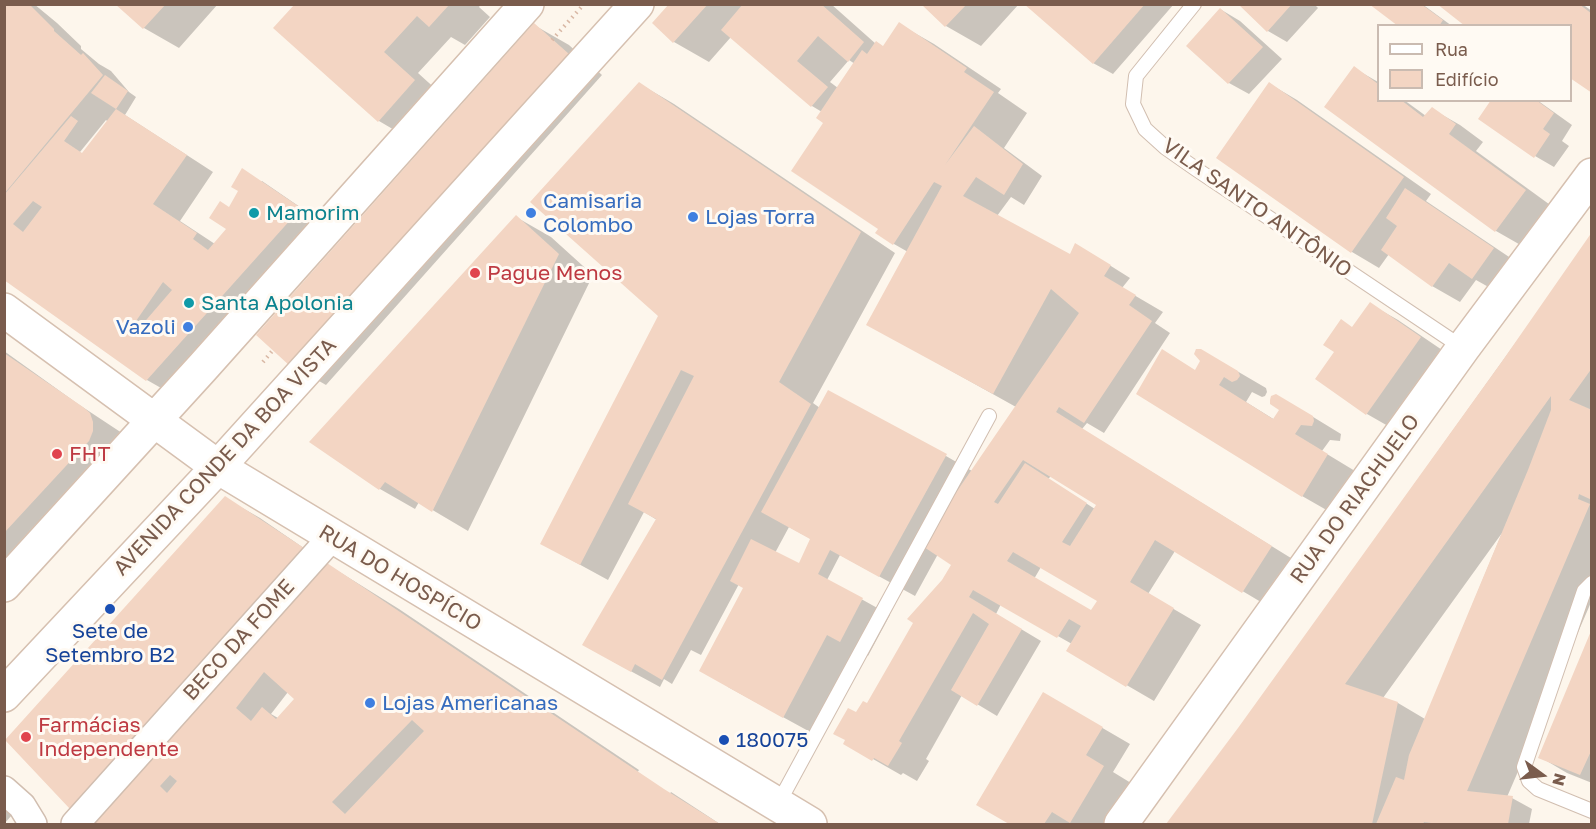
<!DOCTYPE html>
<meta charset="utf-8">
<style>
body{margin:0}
#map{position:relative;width:1596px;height:829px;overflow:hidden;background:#fdf6ec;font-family:"Golos Text",sans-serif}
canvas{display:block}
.frame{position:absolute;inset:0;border:6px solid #7a5c4d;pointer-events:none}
.legend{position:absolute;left:1377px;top:24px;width:195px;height:78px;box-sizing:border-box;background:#fffaf3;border:2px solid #cabbb1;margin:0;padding:8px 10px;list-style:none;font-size:18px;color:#7a5c4d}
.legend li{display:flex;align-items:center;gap:12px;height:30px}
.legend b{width:30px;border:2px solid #cabbb1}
.north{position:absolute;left:1512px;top:745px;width:60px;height:60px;-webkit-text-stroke:4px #fffaf3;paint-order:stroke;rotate:105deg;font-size:16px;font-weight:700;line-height:24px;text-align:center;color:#7a5c4d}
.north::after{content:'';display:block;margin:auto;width:21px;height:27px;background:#7a5c4d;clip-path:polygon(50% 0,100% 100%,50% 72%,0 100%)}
</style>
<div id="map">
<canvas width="1596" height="829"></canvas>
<div class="frame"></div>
<ul class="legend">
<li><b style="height:8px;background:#fff"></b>Rua</li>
<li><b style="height:16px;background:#f3d5c3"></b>Edifício</li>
</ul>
<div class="north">N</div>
</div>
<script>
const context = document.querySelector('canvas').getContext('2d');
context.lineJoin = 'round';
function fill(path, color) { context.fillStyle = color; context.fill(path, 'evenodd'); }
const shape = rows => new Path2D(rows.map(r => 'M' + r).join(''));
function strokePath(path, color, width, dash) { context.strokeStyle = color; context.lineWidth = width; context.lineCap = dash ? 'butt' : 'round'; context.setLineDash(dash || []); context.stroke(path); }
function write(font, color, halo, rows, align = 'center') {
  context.font = font + ' "Golos Text",sans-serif'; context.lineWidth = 6; context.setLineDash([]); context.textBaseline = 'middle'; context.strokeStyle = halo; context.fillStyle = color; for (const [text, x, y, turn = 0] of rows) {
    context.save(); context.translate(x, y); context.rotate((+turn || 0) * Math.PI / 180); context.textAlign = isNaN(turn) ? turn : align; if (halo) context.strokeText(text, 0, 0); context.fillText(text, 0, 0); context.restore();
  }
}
const shadow = shape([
 [4,4,34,4,57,23,81,46,81,49,99,64,111,71,129,92,136,97,125,115,213,172,180,221,215,244,228,229,230,209,262,181,319,220,175,396,147,380,4,278],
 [106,120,108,122,83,155,80,152],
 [118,4,218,4,179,48,144,28],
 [296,4,481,4,479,7,490,17,465,45,451,37,418,73,449,101,413,141,379,121,275,28],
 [671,4,831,4,876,44,884,47,899,24,934,44,1001,89,998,93,1027,113,1004,148,1042,176,1024,205,1011,197,997,216,1070,256,1095,256,1130,278,1122,288,1163,312,1155,323,1170,333,1104,433,1087,423,1082,429,1299,563,1271,608,1175,551,1148,594,1201,625,1154,701,1068,651,1072,644,1001,604,996,614,1041,641,997,716,962,695,926,759,929,761,917,781,903,773,901,775,845,743,857,714,868,705,953,565,938,554,915,596,840,555,827,580,890,615,868,656,855,650,812,733,728,687,745,588,739,584,701,655,691,650,672,684,664,679,660,687,612,661,657,520,644,512,608,580,542,544,660,315,640,84,674,104,895,253,813,403,820,408,946,456,972,471,1016,407,903,344,908,252,894,244,880,229,825,122,822,112,812,106,731,37,709,62,674,42,654,23],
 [849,60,855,64,838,88,830,82],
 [1051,476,1098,504,1095,509,1048,479],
 [789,527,811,539,799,566,775,553],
 [1041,567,1099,600,1092,612,1034,579],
 [924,4,1019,4,981,46,946,26],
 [1026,4,1174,4,1113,74,1093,63],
 [1240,4,1314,4,1318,8,1287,42,1268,31],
 [1372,4,1422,4,1452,26,1401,26],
 [1438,4,1582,4,1592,11,1592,91,1570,26],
 [1220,9,1240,21,1282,59,1249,94,1229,83,1188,45],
 [534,25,569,45,602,75,326,385,291,365],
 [1354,68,1378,82,1378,100,1404,100,1426,116,1432,109,1460,125,1483,142,1476,151,1553,207,1524,247,1496,231,1326,107],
 [1270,84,1297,100,1431,194,1426,201,1521,265,1501,294,1476,280,1460,302,1432,286,1389,254,1379,268,1352,252,1218,158],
 [1493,100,1537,100,1572,125,1562,141,1569,146,1554,167,1535,156],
 [516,217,551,237,593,275,468,531,419,502,415,509,380,489,311,442],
 [1592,236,1592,600,1507,797,1512,798,1532,809,1529,824,1168,824,1239,729],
 [1502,533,1425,719,1398,703,1383,698],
 [1370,304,1398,320,1448,354,1395,430,1367,414,1353,328],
 [1201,350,1266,388,1267,392,1265,396,1262,397,1252,392,1246,402,1275,420,1305,412,1341,434,1340,441,1330,440,1322,451,1355,471,1330,512,1302,496,1196,371,1201,361],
 [4,351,78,404,125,435,4,591],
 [225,498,260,518,330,566,399,609,639,770,637,773,669,795,671,792,720,824,89,824,93,820,71,808,7,740],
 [288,692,296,699,278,718,271,714],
 [1592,635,1592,783,1567,773,1540,757],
 [1044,694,1130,744,1113,772,1131,783,1106,824,1012,824,978,804],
 [4,808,12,815,4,824]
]);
const building = shape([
 [4,4,29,4,54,29,54,31,81,55,83,53,103,75,4,194],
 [115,4,166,4,143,29],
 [669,4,708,4,673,43,652,23],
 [743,4,821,4,864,42,848,62,818,36,797,61,828,87,811,107,721,30],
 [1024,4,1145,4,1093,64],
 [1238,4,1292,4,1267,32],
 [1369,4,1421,4,1443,20,1439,26,1398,26],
 [1437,4,1579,4,1592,14,1592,93,1570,78,1570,26,1465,26],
 [294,5,449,5,429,27,417,16,384,52,415,80,378,122,273,28],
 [922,5,966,5,945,27],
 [1220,8,1263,47,1228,84,1186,46],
 [899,22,967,68,964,72,994,92,945,165,974,126,1023,164,1004,195,976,177,963,196,1070,254,1075,243,1111,265,1104,276,1136,295,1129,305,1152,321,1084,423,1059,407,1056,412,1272,546,1242,593,1155,540,1130,582,1174,608,1126,687,1066,651,1081,626,1069,619,1057,638,973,590,969,597,1022,629,977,706,951,690,989,624,973,613,899,741,902,743,888,766,874,758,872,761,843,744,845,740,833,734,848,708,856,712,863,701,867,703,913,623,907,619,942,580,951,565,924,547,953,497,1079,313,1051,289,993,394,866,325,942,186,934,182,893,245,875,233,878,229,791,171,823,123,816,118,862,50,867,54,876,41,883,46],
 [1023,460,1096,505,1070,546,1062,542,1087,503,1025,463,998,504,994,502],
 [1013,552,1097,601,1091,610,1007,561],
 [534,23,569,54,290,366,256,335],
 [1354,66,1378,84,1378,100,1401,100,1423,117,1432,107,1456,124,1449,134,1526,190,1495,232,1324,107],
 [105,75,128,91,116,109,187,155,153,204,197,233,193,239,208,250,226,229,209,218,220,201,229,207,238,191,231,187,242,168,301,208,146,381,4,280,4,195,71,116,78,121,64,141,82,153,116,109,91,93],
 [33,201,42,207,23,232,13,224],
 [163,282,172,290,141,326,136,321],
 [639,82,861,232,779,382,811,404,662,680,635,664,631,672,582,645,656,519,628,504,694,376,681,370,580,565,540,544,658,316,530,202],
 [1269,82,1404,177,1351,253,1216,158],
 [1491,100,1536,100,1554,113,1543,129,1550,134,1534,158,1478,119],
 [1405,188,1494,248,1472,279,1449,263,1432,287,1381,250,1397,226,1386,218],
 [516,215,559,254,432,512,385,482,379,490,309,442],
 [1592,232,1592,368,1569,400,1592,410,1592,500,1579,494,1578,499,1590,504,1467,791,1513,796,1508,824,1439,824,1424,822,1423,824,1376,824,1396,777,1404,780,1409,755,1528,470,1551,410,1551,396,1345,684,1398,702,1372,824,1166,824,1238,728,1503,360],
 [1370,302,1421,337,1366,415,1315,379,1334,352,1323,345,1341,319,1352,327],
 [1162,349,1195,370,1200,361,1194,354,1196,349,1201,349,1238,371,1240,376,1237,380,1232,382,1224,377,1219,385,1273,419,1279,410,1270,404,1270,400,1271,396,1276,394,1313,416,1314,421,1312,426,1301,425,1295,434,1328,454,1302,497,1136,394],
 [4,353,83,407,90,413,93,422,93,431,89,441,4,533],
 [828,390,947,454,879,577,830,550,818,574,863,598,840,642,827,635,783,718,699,671,743,588,730,581,751,539,799,563,810,539,761,512],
 [225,496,304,548,70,809,5,740],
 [324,561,664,789,720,824,87,824],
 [264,672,294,699,276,719,262,707,251,721,236,708],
 [412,720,424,731,345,814,332,802],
 [170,775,177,781,167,793,160,786],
 [1591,631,1592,749,1580,775,1538,758],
 [1043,692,1103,727,1086,755,1104,766,1070,823,1052,812,1044,824,1009,824,976,805]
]);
const path = shape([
 [552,40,584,4],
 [263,362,273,350]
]);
const lane = shape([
 [1194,4,1136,76,1133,104,1145,129,1166,148,1196,169,1463,348],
 [1592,583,1584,591,1524,767,1529,781,1538,789,1592,811],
 [778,804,989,416]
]);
const street = shape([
 [4,790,22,806,33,824],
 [75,824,332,537]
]);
const secondary = shape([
 [4,310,218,467,810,824],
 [4,585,202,368,527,4],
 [4,695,218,467,637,4],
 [1121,824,1463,348,1592,175]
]);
const markers = [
 [254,213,6,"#0f9aa8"],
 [531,213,6,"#3f7fe0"],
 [693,217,6,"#3f7fe0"],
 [475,273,6,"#e0444e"],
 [189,303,6,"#0f9aa8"],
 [188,327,6,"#3f7fe0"],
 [57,454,6,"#e0444e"],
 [110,609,6,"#1a4fb4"],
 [370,703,6,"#3f7fe0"],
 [26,737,6,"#e0444e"],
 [724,740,6,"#1a4fb4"]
];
const shopNames = [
 ["Camisaria",543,201],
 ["Colombo",543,225],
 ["Lojas Torra",705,217],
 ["Vazoli",176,327,"right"],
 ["Lojas Americanas",382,703]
];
const streetNames = [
 ["VILA SANTO ANTÔNIO",1257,208,35],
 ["AVENIDA CONDE DA BOA VISTA",225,457,-47],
 ["RUA DO RIACHUELO",1355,499,-54],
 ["RUA DO HOSPÍCIO",400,578,31],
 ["BECO DA FOME",239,640,-48]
];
const cultureNames = [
 ["Mamorim",266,213],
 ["Santa Apolonia",201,303]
];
const healthNames = [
 ["Pague Menos",487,273],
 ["FHT",69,454],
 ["Farmácias",38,725],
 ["Independente",38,749]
];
const transitNames = [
 ["Sete de",110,631],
 ["Setembro B2",110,655],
 ["180075",736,740,"left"]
];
fill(shadow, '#0003');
fill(building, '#f3d5c3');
strokePath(lane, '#d1beb0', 16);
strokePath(street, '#d1beb0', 30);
strokePath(secondary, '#d6c0b0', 36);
strokePath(path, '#d9b8a5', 4, [1.5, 4.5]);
strokePath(lane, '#fff', 14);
strokePath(street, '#fff', 27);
strokePath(secondary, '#fff', 33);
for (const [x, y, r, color] of markers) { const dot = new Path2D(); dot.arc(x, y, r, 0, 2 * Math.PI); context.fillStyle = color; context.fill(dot); strokePath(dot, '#fffaf3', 2); }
write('21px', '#366cbe', '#fffaf3', shopNames, 'left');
write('21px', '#7a5c4d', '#fffaf3', streetNames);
write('21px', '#0d838f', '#fffaf3', cultureNames, 'left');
write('21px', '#be3a42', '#fffaf3', healthNames, 'left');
write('21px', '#164399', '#fffaf3', transitNames);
</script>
